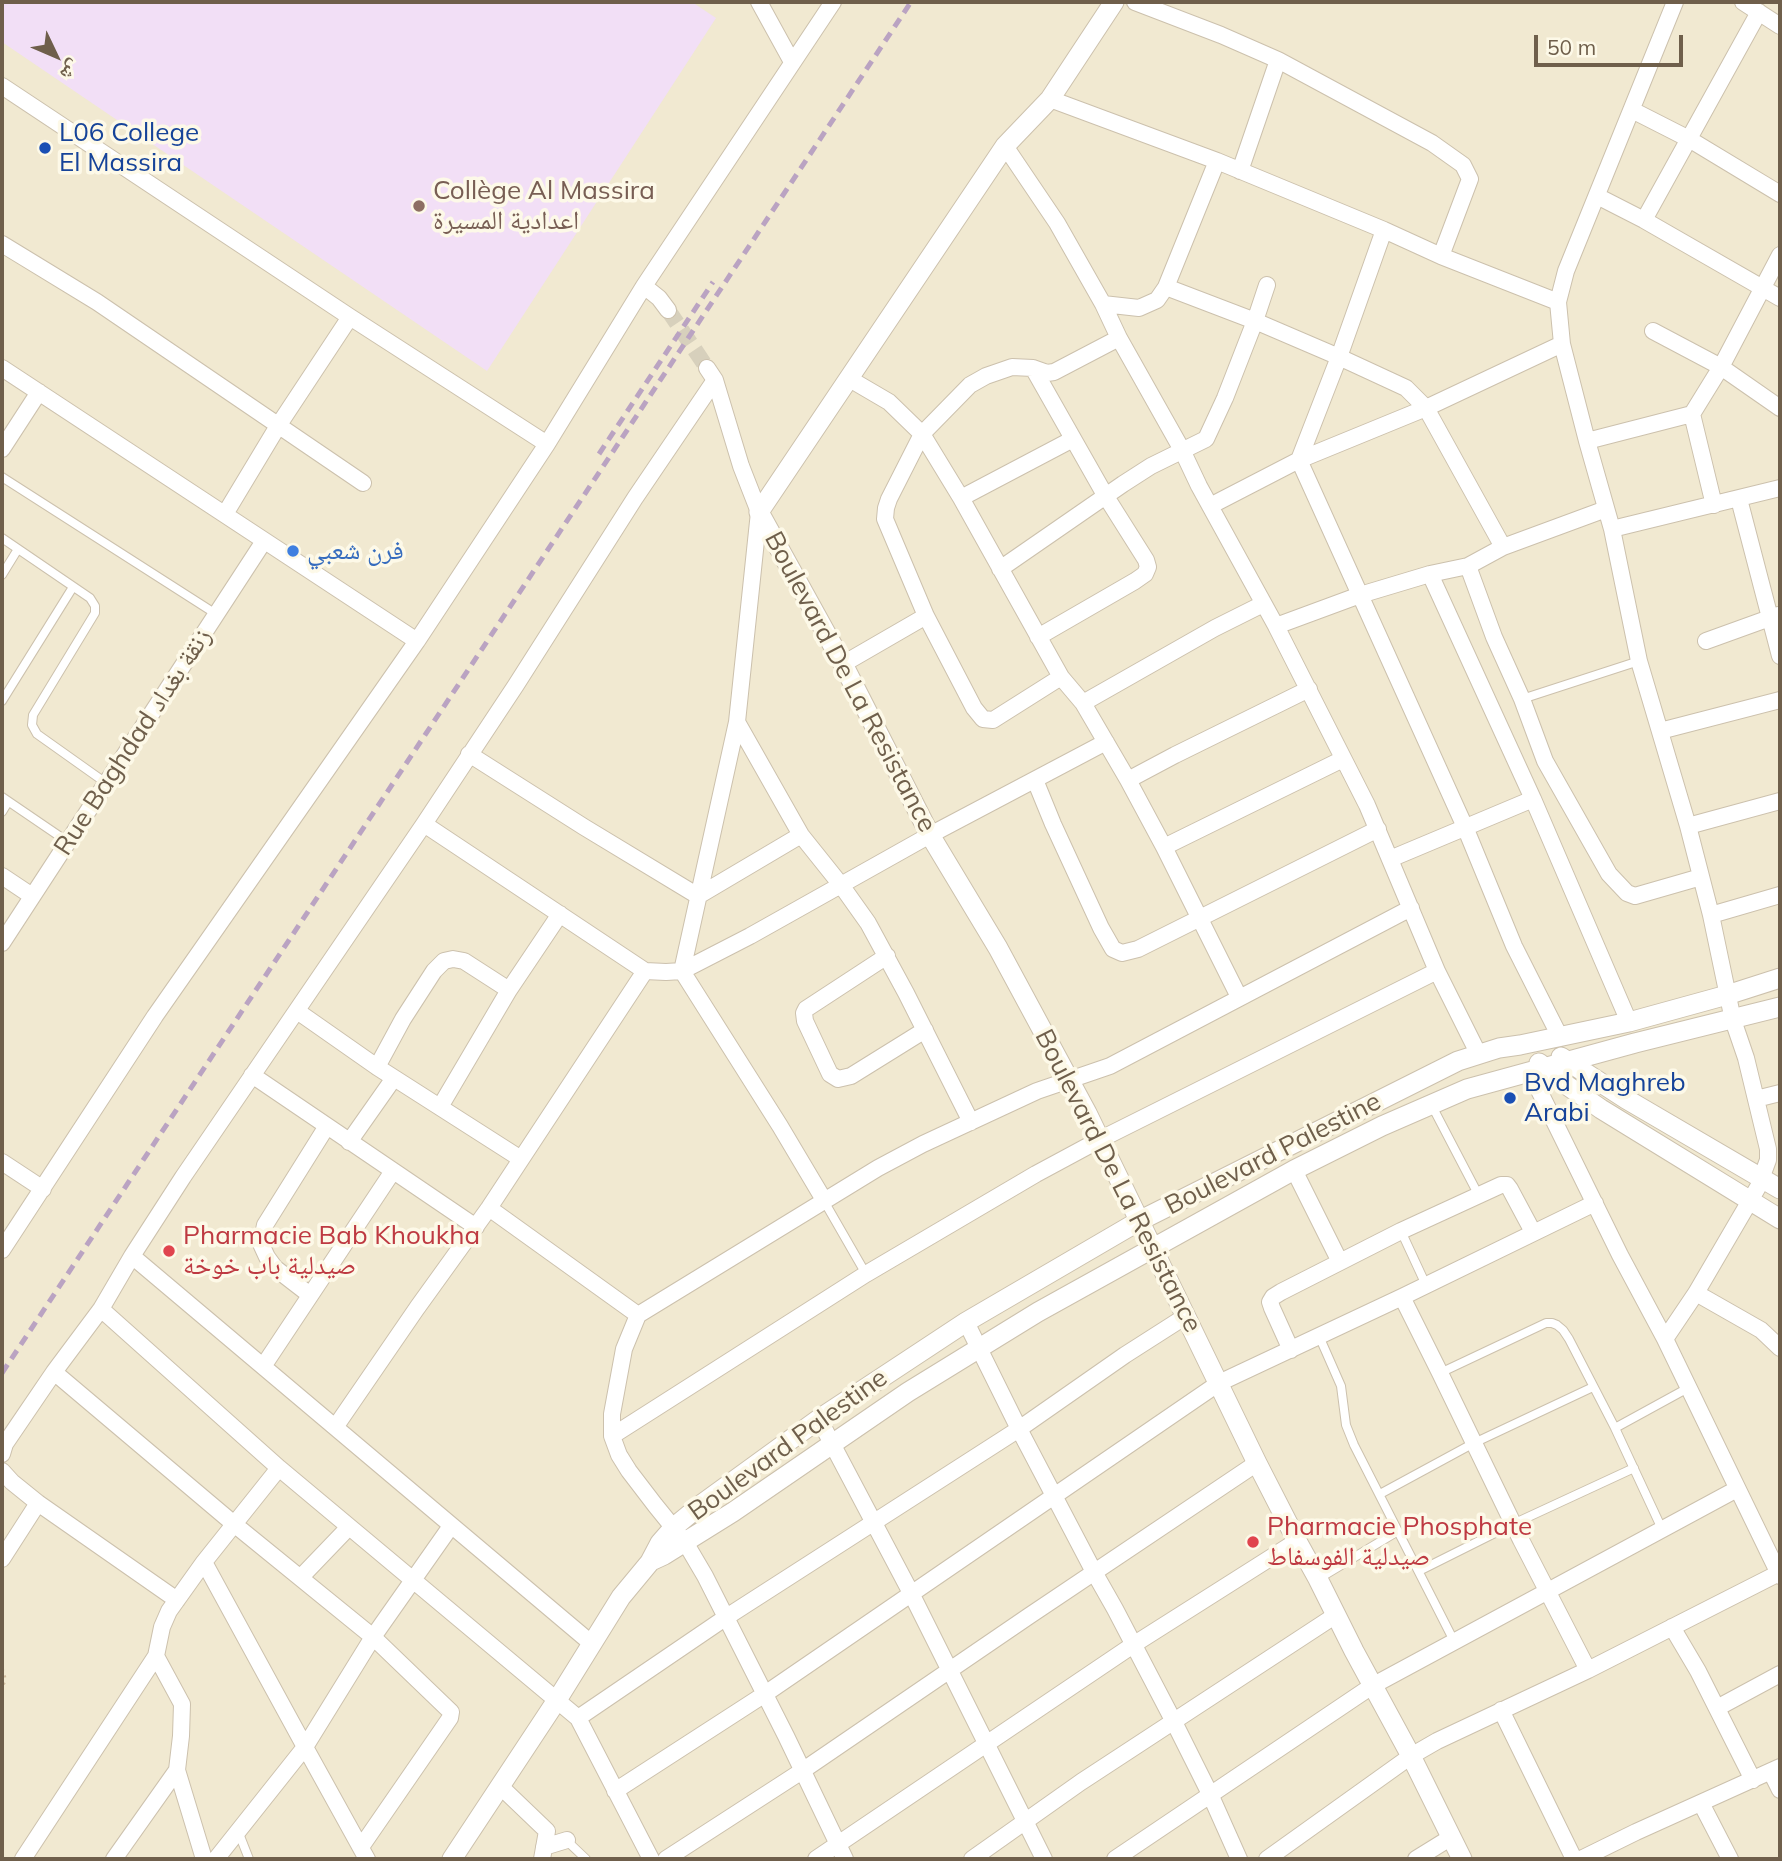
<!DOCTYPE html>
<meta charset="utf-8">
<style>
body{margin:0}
#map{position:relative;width:1782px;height:1861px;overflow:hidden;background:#faf6e2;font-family:Mulish,"Noto Naskh Arabic",sans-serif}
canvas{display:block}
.frame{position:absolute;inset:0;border:4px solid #6f5f4b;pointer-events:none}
.north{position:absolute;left:21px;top:21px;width:70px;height:70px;-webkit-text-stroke:5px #fdf9e8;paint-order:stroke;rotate:134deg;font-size:19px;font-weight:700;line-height:28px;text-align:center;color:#6f5f4b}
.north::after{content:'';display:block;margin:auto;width:24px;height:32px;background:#6f5f4b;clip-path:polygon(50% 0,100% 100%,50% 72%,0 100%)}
.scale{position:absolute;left:1534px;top:35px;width:149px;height:32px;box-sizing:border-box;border:4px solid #6f5f4b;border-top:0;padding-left:9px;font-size:21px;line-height:24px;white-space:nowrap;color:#6f5f4b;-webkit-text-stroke:5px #fdf9e8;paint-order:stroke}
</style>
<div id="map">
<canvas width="1782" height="1861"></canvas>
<div class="frame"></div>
<div class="north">ش</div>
<div class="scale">50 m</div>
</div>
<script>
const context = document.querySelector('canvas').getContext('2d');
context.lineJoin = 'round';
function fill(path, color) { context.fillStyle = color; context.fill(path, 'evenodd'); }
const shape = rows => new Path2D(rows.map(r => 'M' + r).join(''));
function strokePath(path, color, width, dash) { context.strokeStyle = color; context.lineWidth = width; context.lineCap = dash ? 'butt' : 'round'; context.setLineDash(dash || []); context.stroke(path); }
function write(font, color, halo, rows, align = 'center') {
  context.font = font + ' Mulish,"Noto Naskh Arabic",sans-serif'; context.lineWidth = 7; context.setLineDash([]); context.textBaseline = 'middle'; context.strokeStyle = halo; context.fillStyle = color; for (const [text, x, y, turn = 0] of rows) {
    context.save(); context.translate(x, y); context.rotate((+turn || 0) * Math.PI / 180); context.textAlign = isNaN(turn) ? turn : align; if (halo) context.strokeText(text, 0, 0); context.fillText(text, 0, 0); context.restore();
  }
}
const residential = shape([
 [2,2,1780,2,1780,1859,2,1859]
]);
const education = shape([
 [2,2,692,2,716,18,487,371,2,42]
]);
const minorTunnel = shape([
 [668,310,707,368]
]);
const path = shape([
 [2,1669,4,1674,5,1681,2,1686]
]);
const service = shape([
 [2,477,216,614],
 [2,538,90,598,95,606,95,613,33,715,32,725,37,734,106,783],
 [2,575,18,549],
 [1522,699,1639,661],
 [2,701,73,587],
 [2,797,68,842],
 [2,812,8,802],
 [1432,1106,1478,1194],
 [824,1201,866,1274],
 [1401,1231,1426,1285],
 [1319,1336,1341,1386,1346,1425,1354,1445,1454,1641],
 [1440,1373,1546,1323,1552,1323,1557,1325,1563,1330,1569,1339,1615,1428,1662,1529],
 [1615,1428,1688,1388],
 [1380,1494,1474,1443,1593,1387],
 [1419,1571,1513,1524,1634,1468],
 [1318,1579,1398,1531],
 [238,1831,249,1859],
 [566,1840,586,1859]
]);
const minor = shape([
 [759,2,792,62],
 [1135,2,1221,35,1278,60,1432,143,1463,165,1470,179,1441,256],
 [1743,2,1780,26],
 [2,86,350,317,547,444],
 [1050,99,1217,161,1384,230,1441,256,1558,302],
 [1632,110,1689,139,1780,194],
 [1005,146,1057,223,1103,304,1119,338,1182,450,1199,486,1276,626,1367,805,1437,971,1478,1053],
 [1240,171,1278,60],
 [1597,196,1644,220,1780,298],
 [1644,220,1759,12],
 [1384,230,1339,357,1299,460,1465,827,1514,946,1560,1037],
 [2,244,97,302,363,483],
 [644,286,659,298,668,310],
 [1166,287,1217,161],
 [1103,304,1139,308,1157,300,1166,287,1255,321,1339,357,1406,388,1426,408,1503,547],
 [1653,331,1721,367,1780,408],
 [2,368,417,641],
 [707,368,715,380,741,466,759,512,737,722,682,971,780,1126,824,1200],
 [1033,368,1105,495,1146,560,1148,567,1145,574,1135,581,1038,637],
 [848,378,889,402,922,434,961,498,1061,677,1083,703,1128,780,1164,847,1239,997],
 [1587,441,1692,414],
 [2,449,39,392],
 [961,498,1073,439],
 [1739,499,1780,656],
 [1714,505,1692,414,1721,367,1780,255],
 [1210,506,1299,460,1426,408,1562,344],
 [225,514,278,426,350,317],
 [1612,529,1780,488],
 [1468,566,1494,637,1522,699,1545,761,1609,874,1627,893,1635,896,1701,877],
 [1000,569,1123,484,1151,466,1206,439,1225,398,1255,321,1267,285],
 [1430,574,1533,799,1629,1022],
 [1276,626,1360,595,1430,574,1468,566,1503,547,1606,509],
 [1706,641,1778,615],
 [843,664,926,616],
 [1061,677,993,720,983,719,974,708,926,616,885,519,886,508,889,499,922,434,970,385,986,376,1012,367,1033,368,1047,373,1054,372,1119,338],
 [1083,703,1215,628,1263,604],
 [737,722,801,835,841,885,868,923,906,993,971,1122],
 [1660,731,1780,700],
 [469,754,584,827,698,896,801,835],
 [1035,780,1053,824,1101,928,1113,949,1122,953,1138,949,1378,829],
 [1128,780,1175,755,1309,689],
 [424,824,645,971,666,972,682,971,750,936,930,835,1106,742],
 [1688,826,1780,801],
 [1164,847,1343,759],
 [1390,859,1533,799],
 [2,876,32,896],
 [1711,915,1780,895],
 [2,943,264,541],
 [887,956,806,1009,804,1013,805,1021,830,1074,838,1079,851,1076,925,1030],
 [297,1011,377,1067,521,1159],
 [377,1067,403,1019,434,971,444,961,453,959,464,961,509,990],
 [1530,1072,1620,1255,1665,1339,1780,1576],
 [252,1075,476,1227],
 [1756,1099,1780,1093],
 [440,1107,509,990,560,914],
 [349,1142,394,1078],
 [2,1162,43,1189],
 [1294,1170,1340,1262],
 [489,1208,638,1315],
 [2,1250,155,1016,417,641,547,444,644,286,833,2],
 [1696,1293,1761,1330,1780,1348],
 [310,1295,275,1268,267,1257,261,1244,265,1225,327,1126],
 [1402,1297,1440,1373,1521,1540,1588,1670],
 [101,1309,279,1468,578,1718,651,1859],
 [966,1322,1019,1429,1094,1572,1115,1609,1174,1722,1210,1794,1239,1859],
 [1665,1339,1696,1293,1758,1187,1768,1160,1768,1149,1746,1058,1733,1020,1711,915,1688,826,1639,661,1612,529,1587,441,1562,344,1558,302,1566,271,1675,2],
 [1291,1350,1272,1308,1270,1302,1273,1297,1281,1292,1401,1231,1501,1185,1507,1185,1510,1189,1533,1232],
 [264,1365,393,1171],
 [54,1372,234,1524,373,1637,451,1712,450,1718,361,1847],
 [819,1419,911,1593,1044,1859],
 [336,1426,417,1308,489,1208,645,971],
 [612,1436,866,1274,1036,1174,1101,1139,1437,971],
 [2,1454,5,1444,54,1372,101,1309,132,1256],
 [2,1471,12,1482,38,1503,177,1600],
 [2,1559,38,1503],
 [204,1562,305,1747,216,1859],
 [301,1577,349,1527],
 [1672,1627,1698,1671,1753,1780],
 [591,1643,132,1256,183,1177,424,824,516,685,635,498,715,380],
 [1717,1708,1780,1674],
 [1501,1710,1574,1859],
 [578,1718,725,1618,1019,1429,1125,1355,1186,1316],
 [177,1770,204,1859],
 [1771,1772,1780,1790],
 [500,1786,547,1831,542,1859],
 [615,1791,765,1694,1219,1383,1402,1297,1595,1203],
 [1701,1803,1730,1859],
 [544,1847,567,1840],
 [23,1859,156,1656,162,1627,169,1611,204,1562,279,1468],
 [114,1859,177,1770,181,1736,182,1704,156,1656],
 [367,1859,305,1747,373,1637,451,1526],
 [666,1859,802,1771,1029,1616,1257,1463],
 [816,1859,1133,1645,1297,1541],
 [845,1859,786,1736,705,1576,685,1542,655,1505,629,1471,619,1455,612,1436,612,1414,624,1349,638,1315,878,1168,923,1144,1037,1091,1110,1066,1411,908],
 [972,1859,1081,1782,1336,1615],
 [1115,1859,1372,1686,1737,1489],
 [1267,1859,1411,1756,1437,1741,1588,1670,1779,1573],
 [1416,1859,1450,1838],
 [1581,1859,1636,1832,1780,1767]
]);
const tertiary = shape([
 [1114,2,1050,99,1005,146,759,512,843,664,930,835,998,948,1087,1113,1257,1463,1297,1541,1318,1579,1354,1651,1411,1756,1462,1859],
 [1561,1057,1626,1099,1780,1189],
 [1539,1063,1565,1084,1601,1109,1780,1219],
 [651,1561,664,1555,733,1512,908,1392,1038,1312,1294,1170,1382,1126,1467,1089,1635,1043,1780,1007],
 [452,1859,557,1700,621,1597,650,1562,660,1543,674,1527,702,1504,819,1419,966,1322,1139,1221,1458,1061,1499,1048,1520,1045,1629,1022,1727,995,1780,978]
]);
const rail = shape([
 [599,454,713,282],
 [2,1373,911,2]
]);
const markers = [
 [45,148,7,"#1a4fb4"],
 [419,206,7,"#8d6e63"],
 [293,551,7,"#3f7fe0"],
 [1510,1098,7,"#1a4fb4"],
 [169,1251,7,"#e0444e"],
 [1253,1542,7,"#e0444e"]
];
const transitNames = [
 ["L06 College",59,133],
 ["El Massira",59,163],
 ["Bvd Maghreb",1524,1083],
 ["Arabi",1524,1113]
];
const educationNames = [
 ["Collège Al Massira",433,191],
 ["اعدادية المسيرة",433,221]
];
const shopNames = [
 ["فرن شعبي",307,551]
];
const streetNames = [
 ["Boulevard De La Resistance",850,682,62],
 ["Rue Baghdad زنقة بغداد",133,742,-57],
 ["Boulevard Palestine",1273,1154,-27],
 ["Boulevard De La Resistance",1118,1181,63],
 ["Boulevard Palestine",788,1445,-36]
];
const healthNames = [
 ["Pharmacie Bab Khoukha",183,1236],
 ["صيدلية باب خوخة",183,1266],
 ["Pharmacie Phosphate",1267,1527],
 ["صيدلية الفوسفاط",1267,1557]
];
fill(residential, '#f1e9d1');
fill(education, '#f2dff6');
strokePath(minorTunnel, '#d7d0bc', 16, [16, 8]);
strokePath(service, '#ccc1ad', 10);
strokePath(minor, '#ccc1ad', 18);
strokePath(tertiary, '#ccc1ad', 21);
strokePath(path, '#d1bda0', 3.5, [2, 5]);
strokePath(service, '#fff', 8);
strokePath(minor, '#fff', 16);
strokePath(tertiary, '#fff', 19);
strokePath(rail, '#baa3c2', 5, [10, 7]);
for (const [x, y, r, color] of markers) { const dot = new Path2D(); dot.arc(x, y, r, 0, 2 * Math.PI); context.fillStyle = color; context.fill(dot); strokePath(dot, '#fdf9e8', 2.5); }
write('26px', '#164399', '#fdf9e8', transitNames, 'left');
write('26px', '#785e54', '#fdf9e8', educationNames, 'left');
write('26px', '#366cbe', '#fdf9e8', shopNames, 'left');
write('26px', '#6f5f4b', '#fdf9e8', streetNames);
write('26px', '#be3a42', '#fdf9e8', healthNames, 'left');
</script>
